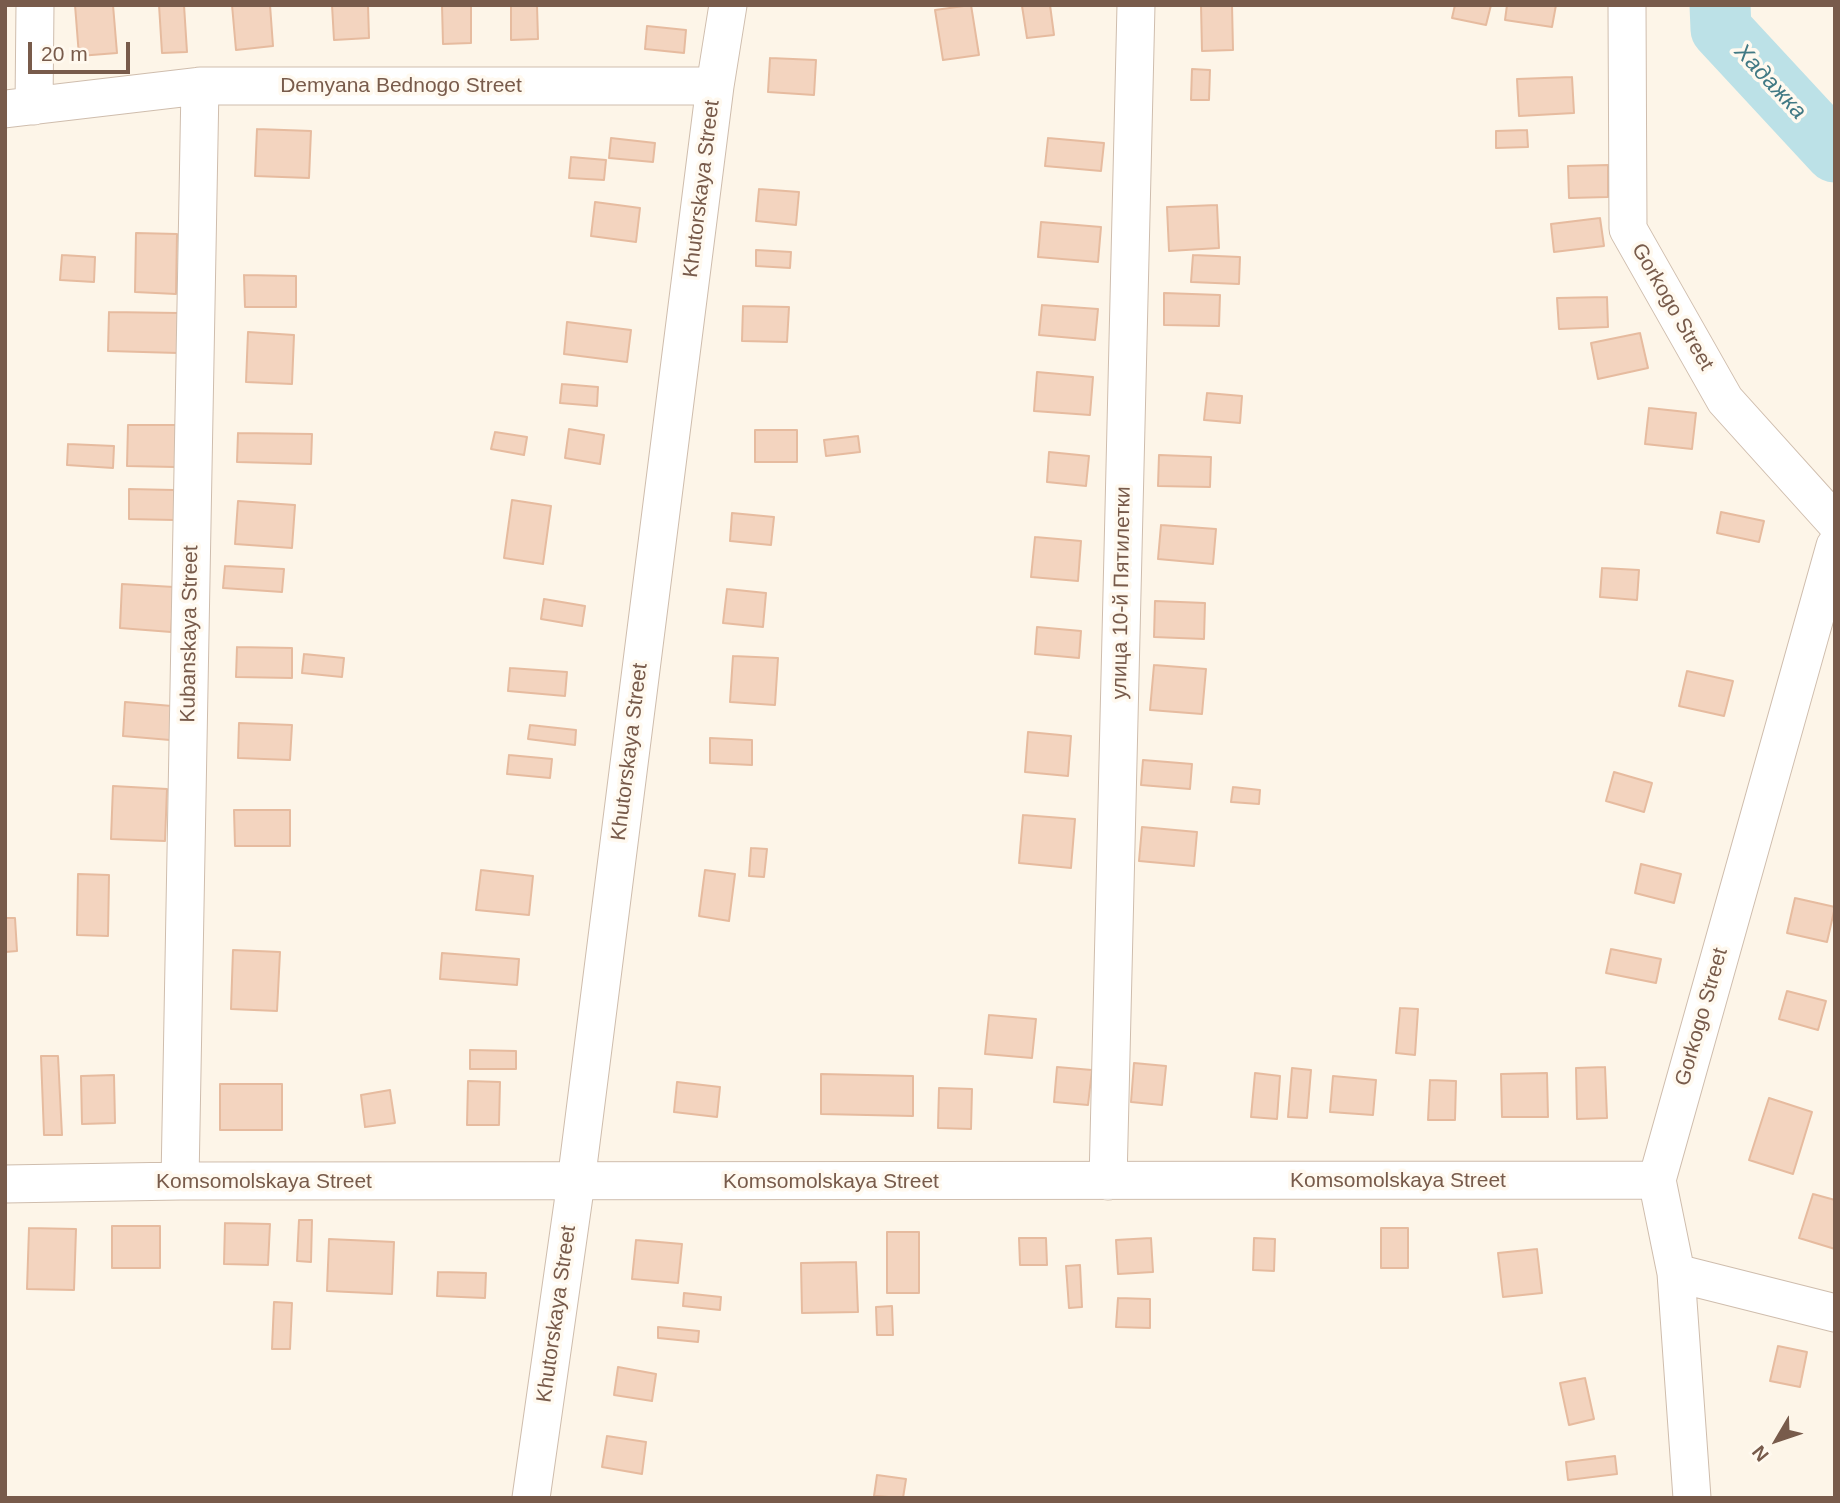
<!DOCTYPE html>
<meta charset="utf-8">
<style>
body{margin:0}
#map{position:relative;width:1840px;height:1503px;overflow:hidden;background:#fdf5e8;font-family:Arial,sans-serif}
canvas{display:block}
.frame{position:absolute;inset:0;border:7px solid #785b4b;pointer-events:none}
.north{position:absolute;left:1742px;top:1405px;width:70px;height:70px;-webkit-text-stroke:5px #fff9ef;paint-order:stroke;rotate:231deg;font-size:19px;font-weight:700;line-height:28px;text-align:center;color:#785b4b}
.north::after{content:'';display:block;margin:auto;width:24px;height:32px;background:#785b4b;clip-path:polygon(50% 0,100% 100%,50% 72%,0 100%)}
.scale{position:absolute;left:28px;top:42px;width:102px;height:32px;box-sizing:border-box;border:4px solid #785b4b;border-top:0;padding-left:9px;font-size:21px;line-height:24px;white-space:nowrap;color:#785b4b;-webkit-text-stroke:5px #fff9ef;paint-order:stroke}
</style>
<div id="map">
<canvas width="1840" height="1503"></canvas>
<div class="frame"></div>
<div class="north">N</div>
<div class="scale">20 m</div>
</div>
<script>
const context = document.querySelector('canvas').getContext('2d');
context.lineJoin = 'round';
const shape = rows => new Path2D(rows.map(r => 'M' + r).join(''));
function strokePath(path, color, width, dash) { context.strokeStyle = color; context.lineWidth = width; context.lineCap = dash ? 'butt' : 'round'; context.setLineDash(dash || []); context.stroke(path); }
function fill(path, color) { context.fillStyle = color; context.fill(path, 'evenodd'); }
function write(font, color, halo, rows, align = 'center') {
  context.font = font + ' Arial,sans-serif'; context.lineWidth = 7; context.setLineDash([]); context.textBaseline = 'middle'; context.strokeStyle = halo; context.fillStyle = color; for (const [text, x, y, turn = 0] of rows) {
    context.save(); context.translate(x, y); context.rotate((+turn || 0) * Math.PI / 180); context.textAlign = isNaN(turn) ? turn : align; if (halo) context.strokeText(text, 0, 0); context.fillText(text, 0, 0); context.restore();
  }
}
const river = shape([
 [1720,5,1721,29,1835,152]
]);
const building = shape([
 [75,5,113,5,117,53,79,56,75,5],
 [159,5,184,5,187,52,162,53,159,5],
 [232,5,270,5,273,46,236,50,232,5],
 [332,5,368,5,369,38,334,40,332,5],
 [442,5,471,5,471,43,443,44,442,5],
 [511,5,537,5,538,39,511,40,511,5],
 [971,5,979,55,943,60,935,10,971,5],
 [1050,5,1054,35,1027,38,1022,6,1050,5],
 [1201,5,1232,5,1233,50,1202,51,1201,5],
 [1455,5,1491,5,1486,25,1452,18,1455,5],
 [1507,5,1556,5,1552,27,1505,20,1507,5],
 [647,26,686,30,684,53,645,49,647,26],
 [770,58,816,60,814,95,768,92,770,58],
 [1192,69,1210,70,1209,100,1191,100,1192,69],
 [1572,77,1574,113,1519,116,1517,79,1572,77],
 [257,129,311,131,309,178,255,176,257,129],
 [1527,130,1528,147,1496,148,1496,131,1527,130],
 [611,138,655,143,653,162,609,158,611,138],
 [1048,138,1104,143,1101,171,1045,166,1048,138],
 [571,157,606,160,604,180,569,178,571,157],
 [1608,165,1608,197,1569,198,1568,166,1608,165],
 [759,189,799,192,796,225,756,221,759,189],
 [595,202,640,208,636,242,591,236,595,202],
 [1217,205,1219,248,1169,251,1167,207,1217,205],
 [1600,218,1604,246,1554,252,1551,224,1600,218],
 [1041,222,1101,227,1098,262,1038,257,1041,222],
 [136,233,177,234,176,294,135,292,136,233],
 [756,250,791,252,790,268,756,266,756,250],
 [62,255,95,257,94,282,60,280,62,255],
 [1193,255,1240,257,1239,284,1191,282,1193,255],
 [244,275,296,276,296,307,245,307,244,275],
 [1164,293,1220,295,1219,326,1164,325,1164,293],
 [1607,297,1608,327,1559,329,1557,298,1607,297],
 [1042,305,1098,309,1095,340,1039,335,1042,305],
 [743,306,789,307,787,342,742,341,743,306],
 [109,312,179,313,178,353,108,351,109,312],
 [567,322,631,330,627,362,564,354,567,322],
 [248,332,294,335,292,384,246,382,248,332],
 [1640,333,1648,368,1598,379,1591,343,1640,333],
 [1037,372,1093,377,1090,415,1034,411,1037,372],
 [562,384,598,387,597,406,560,403,562,384],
 [1207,393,1242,396,1240,423,1204,420,1207,393],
 [1649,408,1696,413,1692,449,1645,444,1649,408],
 [128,425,176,425,175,467,127,466,128,425],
 [569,429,604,435,600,464,565,458,569,429],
 [755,430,797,430,797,462,755,462,755,430],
 [495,432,527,437,524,455,491,449,495,432],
 [238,433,312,434,311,464,237,462,238,433],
 [858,436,860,452,826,456,824,440,858,436],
 [68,444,114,446,113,468,67,465,68,444],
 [1049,452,1089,456,1086,486,1047,482,1049,452],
 [1159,455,1211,457,1210,487,1158,486,1159,455],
 [129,489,174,490,174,520,129,519,129,489],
 [512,500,551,506,543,564,504,558,512,500],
 [238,501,295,505,292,548,235,544,238,501],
 [1721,512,1764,521,1759,542,1717,533,1721,512],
 [732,513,774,517,771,545,730,541,732,513],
 [1161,525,1216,529,1213,564,1158,559,1161,525],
 [1035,537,1081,541,1078,581,1031,577,1035,537],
 [225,566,284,569,282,592,223,588,225,566],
 [1602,568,1639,570,1637,600,1600,597,1602,568],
 [122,584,174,587,171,632,120,628,122,584],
 [727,589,766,593,763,627,723,623,727,589],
 [544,599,585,606,582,626,541,619,544,599],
 [1155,601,1205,603,1204,639,1154,637,1155,601],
 [1037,627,1081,631,1079,658,1035,654,1037,627],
 [237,647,292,648,292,678,236,677,237,647],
 [304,654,344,658,342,677,302,673,304,654],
 [733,656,778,658,775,705,730,702,733,656],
 [1154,665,1206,669,1202,714,1150,710,1154,665],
 [510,668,567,672,565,696,508,691,510,668],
 [1687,671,1733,681,1724,716,1679,706,1687,671],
 [125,702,172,706,170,740,123,736,125,702],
 [239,723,292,725,290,760,238,758,239,723],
 [530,725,576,730,575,745,528,739,530,725],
 [1028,732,1071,736,1068,776,1025,772,1028,732],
 [710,738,752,740,752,765,710,763,710,738],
 [509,755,552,759,550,778,507,774,509,755],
 [1143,760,1192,764,1190,789,1141,785,1143,760],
 [1614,772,1652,783,1644,812,1606,801,1614,772],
 [113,786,167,789,165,841,111,839,113,786],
 [1233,787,1260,790,1259,804,1231,802,1233,787],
 [234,810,290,810,290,846,235,846,234,810],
 [1023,815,1075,819,1071,868,1019,863,1023,815],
 [1142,827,1197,832,1194,866,1139,861,1142,827],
 [751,848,767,849,764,877,749,876,751,848],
 [1641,864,1681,874,1674,903,1635,893,1641,864],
 [481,870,533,876,529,915,476,910,481,870],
 [705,870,735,874,729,921,699,916,705,870],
 [78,874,109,875,108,936,77,935,78,874],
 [1795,898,1835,907,1827,942,1787,933,1795,898],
 [5,918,15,918,17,951,5,952,5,918],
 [1611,949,1661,959,1656,983,1606,973,1611,949],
 [233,950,280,952,277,1011,231,1009,233,950],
 [442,953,519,959,517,985,440,979,442,953],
 [1787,991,1826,1001,1818,1030,1779,1019,1787,991],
 [1400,1008,1418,1009,1415,1055,1396,1053,1400,1008],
 [989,1015,1036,1019,1032,1058,985,1054,989,1015],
 [470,1050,516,1051,516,1069,470,1069,470,1050],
 [41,1056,58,1056,62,1135,44,1135,41,1056],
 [1134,1063,1166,1066,1162,1105,1131,1102,1134,1063],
 [1057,1067,1092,1070,1088,1105,1054,1102,1057,1067],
 [1605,1067,1607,1118,1577,1119,1576,1068,1605,1067],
 [1292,1068,1311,1070,1307,1118,1288,1117,1292,1068],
 [1255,1073,1280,1076,1277,1119,1251,1117,1255,1073],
 [1547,1073,1548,1117,1502,1117,1501,1074,1547,1073],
 [821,1074,913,1076,913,1116,821,1114,821,1074],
 [114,1075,115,1123,82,1124,81,1076,114,1075],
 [1333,1076,1376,1080,1373,1115,1330,1112,1333,1076],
 [1430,1080,1456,1081,1455,1120,1428,1120,1430,1080],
 [468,1081,500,1082,499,1125,467,1125,468,1081],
 [677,1082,720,1087,717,1117,674,1112,677,1082],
 [220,1084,282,1084,282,1130,220,1130,220,1084],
 [939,1088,972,1089,971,1129,938,1128,939,1088],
 [390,1090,395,1123,365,1127,361,1095,390,1090],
 [1769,1098,1812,1112,1793,1174,1749,1160,1769,1098],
 [1813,1194,1835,1200,1835,1249,1799,1238,1813,1194],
 [299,1220,312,1220,311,1262,297,1261,299,1220],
 [225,1223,270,1224,268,1265,224,1264,225,1223],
 [112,1226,160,1226,160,1268,112,1268,112,1226],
 [29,1228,76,1229,74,1290,27,1289,29,1228],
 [1381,1228,1408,1228,1408,1268,1381,1268,1381,1228],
 [887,1232,919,1232,919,1293,887,1293,887,1232],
 [1019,1238,1046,1238,1047,1265,1020,1265,1019,1238],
 [1151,1238,1153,1272,1118,1274,1116,1240,1151,1238],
 [1254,1238,1275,1239,1274,1271,1253,1270,1254,1238],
 [329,1239,394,1242,392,1294,327,1291,329,1239],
 [636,1240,682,1244,678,1283,632,1279,636,1240],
 [1537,1249,1542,1293,1503,1297,1498,1253,1537,1249],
 [856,1262,858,1312,802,1313,801,1263,856,1262],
 [1080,1265,1082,1307,1069,1308,1066,1266,1080,1265],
 [438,1272,486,1273,485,1298,437,1296,438,1272],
 [684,1293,721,1297,720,1310,683,1306,684,1293],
 [1118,1298,1150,1299,1150,1328,1116,1327,1118,1298],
 [274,1302,292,1303,290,1349,272,1349,274,1302],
 [892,1306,893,1335,877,1335,876,1307,892,1306],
 [658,1327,699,1331,698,1342,658,1338,658,1327],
 [1778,1346,1807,1352,1800,1387,1770,1381,1778,1346],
 [618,1367,656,1374,652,1401,614,1395,618,1367],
 [1585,1378,1594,1419,1569,1425,1560,1383,1585,1378],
 [607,1436,646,1442,642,1474,602,1467,607,1436],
 [1615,1456,1617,1474,1568,1480,1566,1462,1615,1456],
 [877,1475,906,1479,903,1498,874,1496,877,1475]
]);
const minor = shape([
 [1627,5,1628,229,1725,400,1835,522],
 [34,106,35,5],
 [5,109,200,86,715,86],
 [180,1181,200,86],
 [1108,1181,1136,5],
 [5,1184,180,1181,1657,1180],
 [1676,1273,1835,1313],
 [531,1498,576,1182,715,86,728,5],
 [1692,1498,1676,1273,1657,1180,1835,546]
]);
const streetNames = [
 ["Demyana Bednogo Street",401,86],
 ["Khutorskaya Street",702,189,-83],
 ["Gorkogo Street",1672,307,60],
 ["улица 10-й Пятилетки",1122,593,-89],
 ["Kubanskaya Street",190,634,-89],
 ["Khutorskaya Street",630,752,-83],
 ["Gorkogo Street",1702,1017,-74],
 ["Komsomolskaya Street",1398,1181],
 ["Komsomolskaya Street",264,1182],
 ["Komsomolskaya Street",831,1182],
 ["Khutorskaya Street",557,1314,-82]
];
const waterNames = [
 ["Хадажка",1770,82,47]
];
strokePath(river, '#bce1e7', 61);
fill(building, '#f3d4bf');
strokePath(building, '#e6bb9f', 2);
strokePath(minor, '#cfbdad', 39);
strokePath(minor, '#fff', 37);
write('21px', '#785b4b', '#fff9ef', streetNames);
write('italic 23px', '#417984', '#fff9ef', waterNames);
</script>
